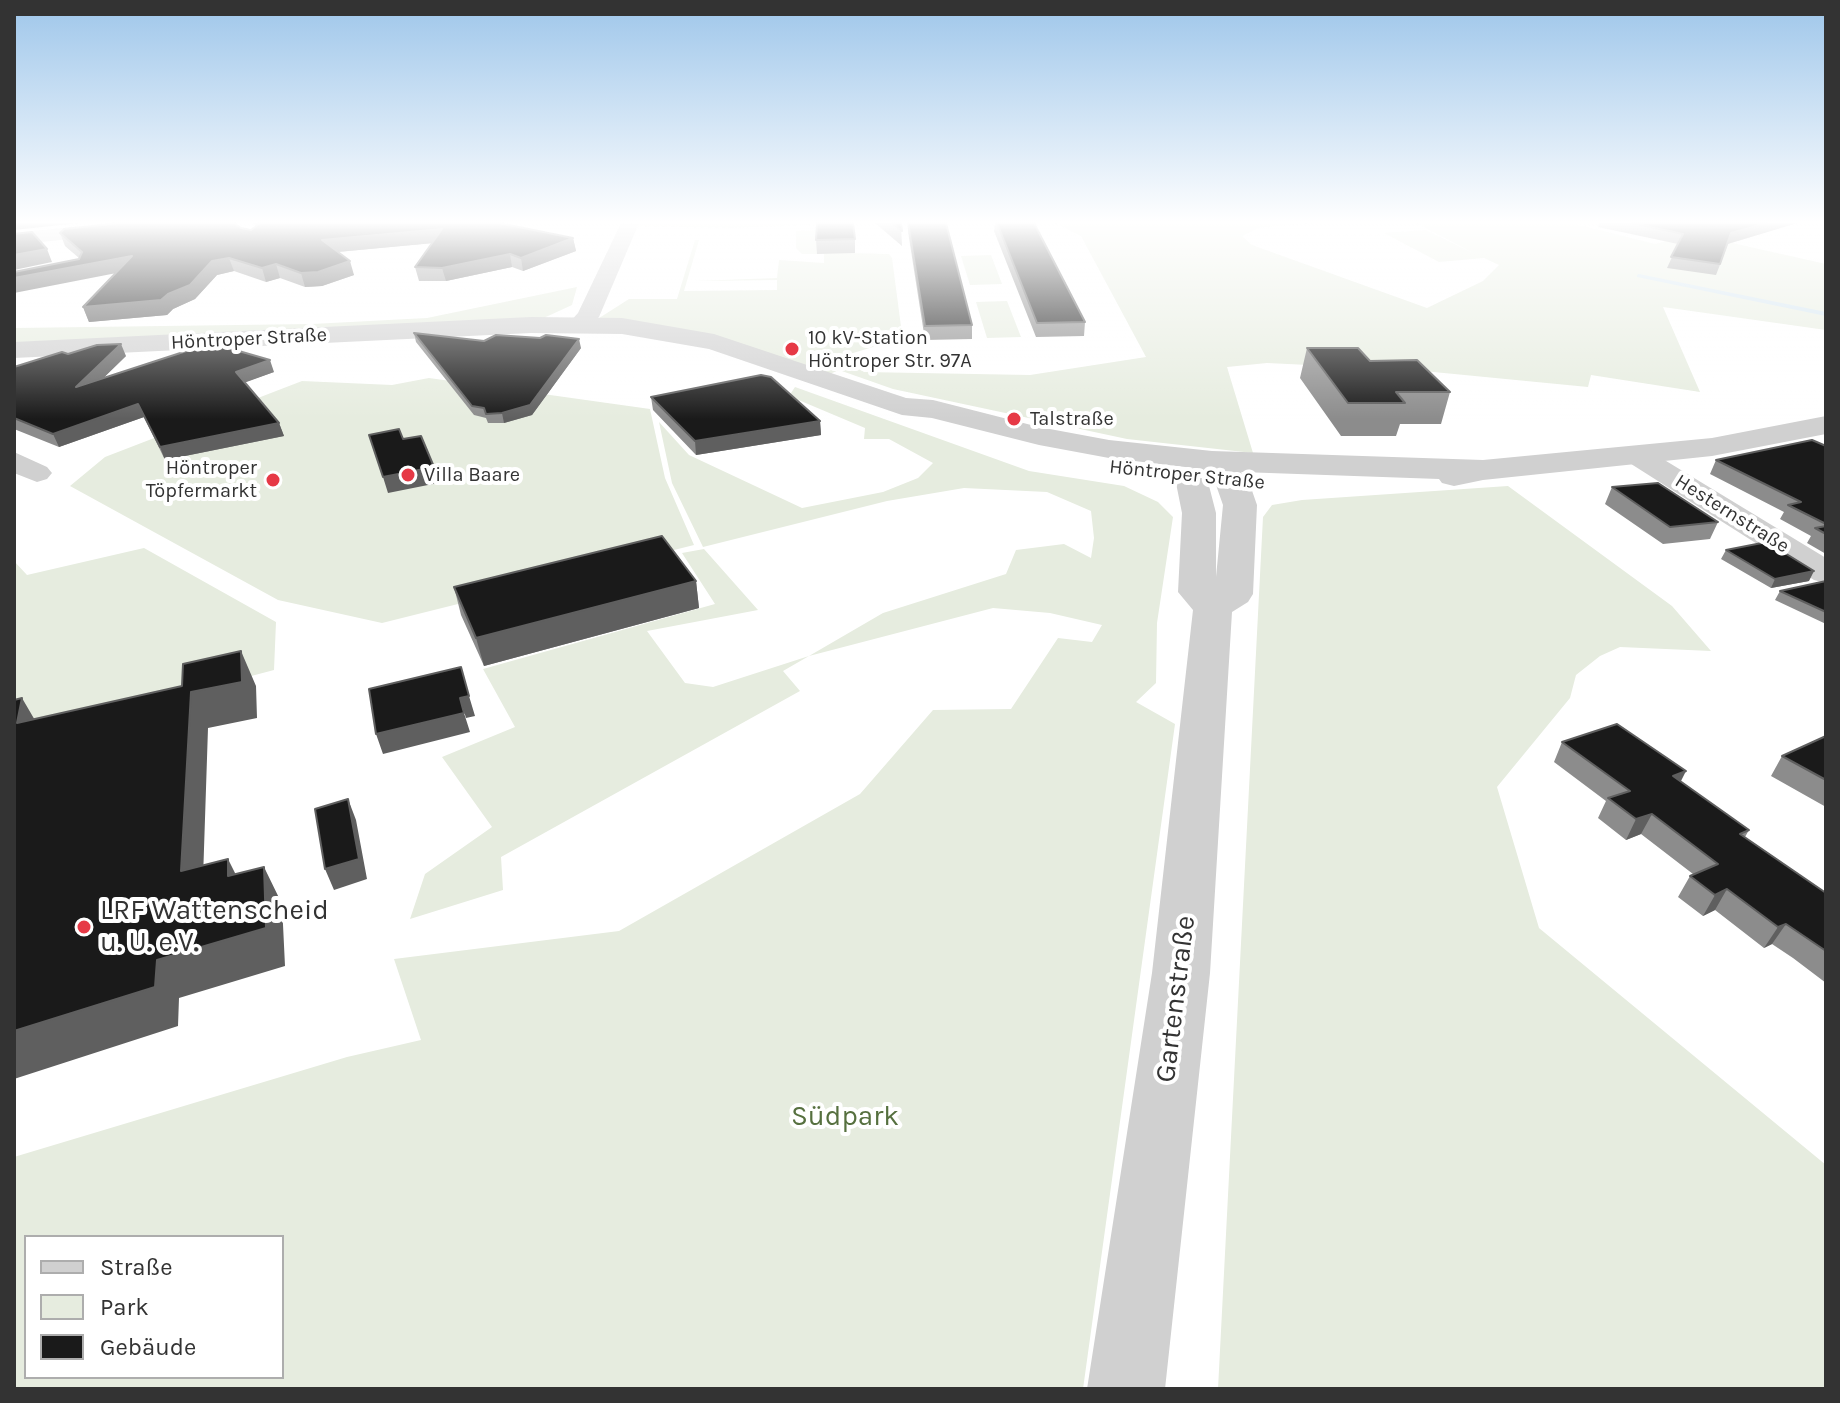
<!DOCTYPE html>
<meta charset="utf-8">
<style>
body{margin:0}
#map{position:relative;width:1840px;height:1403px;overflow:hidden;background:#fff;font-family:Karla,sans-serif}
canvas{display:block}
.frame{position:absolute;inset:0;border:16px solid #333;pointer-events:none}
.legend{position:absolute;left:24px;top:1235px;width:260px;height:144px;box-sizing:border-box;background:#fff;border:2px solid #adadad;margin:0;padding:10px 14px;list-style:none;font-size:24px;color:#333}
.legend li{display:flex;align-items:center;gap:16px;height:40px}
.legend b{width:40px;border:2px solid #adadad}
</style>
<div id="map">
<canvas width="1840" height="1403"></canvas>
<div class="frame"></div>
<ul class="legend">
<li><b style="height:10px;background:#d0d0d0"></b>Straße</li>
<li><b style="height:22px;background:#e6ecdf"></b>Park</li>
<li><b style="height:22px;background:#1a1a1a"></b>Gebäude</li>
</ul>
</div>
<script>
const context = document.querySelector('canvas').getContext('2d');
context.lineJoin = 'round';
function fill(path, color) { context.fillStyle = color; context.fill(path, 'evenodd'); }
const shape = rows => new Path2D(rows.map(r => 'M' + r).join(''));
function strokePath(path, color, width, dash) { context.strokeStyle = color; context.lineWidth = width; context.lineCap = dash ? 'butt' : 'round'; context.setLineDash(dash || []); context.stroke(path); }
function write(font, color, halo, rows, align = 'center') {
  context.font = font + ' Karla,sans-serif'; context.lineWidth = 8; context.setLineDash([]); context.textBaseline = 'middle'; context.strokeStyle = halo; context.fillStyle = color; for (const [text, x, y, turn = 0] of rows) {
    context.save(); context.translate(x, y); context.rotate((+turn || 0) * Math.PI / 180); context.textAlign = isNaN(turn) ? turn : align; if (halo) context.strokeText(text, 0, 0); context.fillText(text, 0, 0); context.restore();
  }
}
const green = shape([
 [636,223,856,223,732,228,635,226],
 [1055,223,1315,223,1258,228,1242,236,1252,245,1427,308,1483,281,1499,265,1484,258,1439,262,1384,233,1426,230,1475,254,1416,223,1572,223,1655,244,1692,234,1826,264,1826,330,1663,307,1700,392,1591,375,1588,387,1413,370,1267,363,1227,367,1253,453,1127,439,893,389,839,370,825,376,596,320,629,299,677,299,695,240,699,240,684,291,777,290,777,280,695,281,777,278,779,260,824,263,824,254,802,254,796,248,796,231,843,229,850,253,889,254,892,258,902,334,896,340,840,357,864,372,1030,375,1146,357,1081,236],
 [991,255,1002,284,970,285,961,256],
 [577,287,572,305,535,322,14,344,14,328,312,324,427,318],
 [1007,301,1021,337,987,338,976,302],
 [429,378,650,409,665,478,694,545,382,623,278,600,70,486,105,457,302,381,392,385],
 [795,387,1029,471,1124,486,1158,502,1173,517,1157,623,1156,683,1136,702,1175,724,1083,1389,14,1389,14,1157,347,1057,421,1040,394,959,619,931,860,794,933,710,1011,709,1058,638,1092,642,1102,625,1050,613,993,608,809,656,783,671,800,691,501,857,503,890,410,919,425,874,492,827,442,757,515,727,483,669,715,604,682,553,704,549,758,610,647,631,685,683,713,687,809,656,883,613,1006,574,1016,550,1064,544,1091,558,1094,538,1091,511,1047,492,964,488,887,501,703,547,672,483,659,422,689,455,802,508,883,492,918,478,933,463,889,439,864,439,865,428,789,396],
 [26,1237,282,1237,282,1377,26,1377],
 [1508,486,1672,606,1711,651,1620,647,1600,656,1576,675,1570,698,1497,787,1539,928,1826,1165,1826,1389,1218,1389,1263,517,1272,505,1302,500],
 [144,548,276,622,274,670,145,704,14,733,14,561,27,575]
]);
const stream = shape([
 [1639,274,1826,312,1826,316,1637,277,1637,275,1639,274]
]);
const minor = shape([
 [109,223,170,223,161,229,14,245,14,233,109,223],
 [621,223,639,223,599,317,587,329,571,329,568,324,578,313,621,223],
 [1638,447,1648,450,1826,558,1826,583,1814,580,1628,462,1624,456,1628,450,1638,447],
 [14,452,47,467,52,473,47,479,37,482,14,473,14,452]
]);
const tertiary = shape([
 [531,317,622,318,714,334,906,398,933,400,1039,427,1109,440,1212,451,1483,460,1712,438,1826,416,1826,434,1712,456,1483,480,1454,486,1442,483,1439,479,1241,472,1249,482,1257,505,1253,594,1248,602,1232,612,1210,973,1165,1389,1087,1389,1152,973,1193,610,1178,592,1182,513,1175,478,1179,471,1191,468,1203,471,1207,478,1216,513,1216,577,1223,505,1216,485,1202,469,1109,458,1039,445,932,418,902,415,709,349,622,334,531,333,14,358,14,342,531,317]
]);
const wall = shape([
 [252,223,499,223,573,238,576,251,523,271,512,267,446,281,419,281,415,267,432,243,338,252,354,275,322,286,305,287,280,278,266,282,234,271,217,275,195,299,173,309,167,315,89,322,83,307,115,274,79,259,79,258,65,246,60,233,241,228,251,230,256,226],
 [875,223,901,223,902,246],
 [908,223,972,325,972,339,925,340,908,232],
 [995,223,997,223,1085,322,1084,336,1036,337,994,231],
 [1599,223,1797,223,1728,244,1716,275,1667,268,1678,244,1598,227],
 [855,239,855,253,817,254,816,240],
 [414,333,484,341,581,348,532,415,504,423,488,423,486,418,474,415,416,342],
 [1307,348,1370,361,1450,392,1441,424,1400,424,1396,436,1341,436,1300,378],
 [68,354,126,356,103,378,274,372,245,382,279,423,284,436,165,460,144,417,59,447,14,429,14,367],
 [651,397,820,421,821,435,696,455,653,410],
 [1826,446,1826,554,1807,543,1811,536,1780,519,1784,512,1710,474,1716,460],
 [1612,487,1718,522,1710,539,1663,544,1605,504],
 [1726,550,1809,581,1771,588,1721,559],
 [696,581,699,608,484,666,461,615,454,587],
 [1826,581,1826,624,1775,600,1780,591],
 [1826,736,1826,807,1771,776,1782,756],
 [1562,742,1680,781,1749,830,1745,837,1826,893,1826,983,1793,958,1772,944,1764,948,1715,910,1703,916,1678,897,1690,876,1693,874,1641,834,1626,840,1598,818,1606,801,1554,762]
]);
const shadedWall = shape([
 [14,223,80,223,14,230],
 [1767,223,1797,223,1727,244,1731,233],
 [442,229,445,242,326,253,322,240],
 [573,238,576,251,523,271,521,258],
 [47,249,52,262,14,270,14,255],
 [510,254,512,267,446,281,442,268],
 [132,256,137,269,14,293,14,278],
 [229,258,234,271,217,275,195,299,173,309,167,315,89,322,83,307,168,294,212,261],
 [350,261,354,275,322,286,305,287,301,273],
 [276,264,280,278,266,282,262,268],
 [579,339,581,348,532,415,504,423,502,413],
 [121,344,126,356,82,399,76,387],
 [270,360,274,372,241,384,236,372],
 [138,404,144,417,59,447,53,434],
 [820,421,821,435,696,455,695,441],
 [279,423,284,436,165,460,160,447],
 [434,467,438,483,388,493,383,477],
 [1814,571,1809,581,1771,588,1775,579],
 [696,581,699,608,484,666,476,638],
 [241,651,256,686,257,718,208,728,202,909,181,871,191,692],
 [469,696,475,716,466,718,460,698],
 [22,698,43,734,17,723],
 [464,713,470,732,383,754,376,734],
 [1686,771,1676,791,1673,776],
 [348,799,356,820,367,879,334,890,325,869],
 [1652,814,1641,834,1626,840,1636,819],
 [228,859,247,897,228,876],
 [264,867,282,904,285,966,179,998,178,1026,14,1079,14,1031,157,960],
 [1727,889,1715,910,1703,916,1715,895],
 [1786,924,1772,944,1764,948,1778,927]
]);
const building = shape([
 [121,223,234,223,241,228,251,230,260,223,499,223,573,238,521,258,510,254,442,268,415,267,442,229,322,240,350,261,318,272,301,273,276,264,262,268,229,258,212,261,190,285,168,294,161,300,83,307,132,256,14,278,14,272,79,259,82,252,60,233,64,229,121,223],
 [817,223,853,223,855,239,816,240,817,223],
 [892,223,901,223,902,231,892,223],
 [908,223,946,223,972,325,925,326,908,223],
 [997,223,1034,223,1085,322,1037,323,997,223],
 [1632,223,1767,223,1731,233,1720,264,1671,257,1683,234,1632,223],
 [32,232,47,249,14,255,14,234,32,232],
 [414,333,484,341,496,335,540,338,546,335,579,339,530,405,502,413,486,414,484,408,472,406,414,333],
 [211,343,270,360,236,372,279,423,160,447,138,404,53,434,14,418,14,367,62,352,68,354,97,345,121,344,76,387,211,343],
 [1307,348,1358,348,1370,361,1417,360,1450,392,1396,392,1405,403,1348,403,1307,348],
 [761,375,771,377,820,421,695,441,651,397,761,375],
 [399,429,403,439,421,436,434,467,383,477,369,435,399,429],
 [1812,440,1826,446,1826,524,1788,505,1801,502,1716,460,1812,440],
 [1658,483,1718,522,1670,527,1612,487,1658,483],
 [1826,526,1826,534,1815,528,1826,526],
 [662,536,696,581,476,638,454,587,662,536],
 [1767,542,1814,571,1775,579,1726,550,1767,542],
 [1826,581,1826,612,1780,591,1826,581],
 [241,651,242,682,191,692,181,871,228,859,228,876,264,867,266,928,157,960,155,987,14,1031,14,700,22,698,17,723,182,686,183,664,241,651],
 [461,667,469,696,460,698,464,713,376,734,369,689,461,667],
 [1617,724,1686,771,1673,776,1749,830,1740,834,1826,893,1826,951,1786,924,1778,927,1727,889,1715,895,1690,876,1718,864,1652,814,1636,819,1608,798,1630,791,1562,742,1617,724],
 [1826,736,1826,780,1782,756,1826,736],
 [348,799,359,859,325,869,315,809,348,799]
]);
const markers = [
 [792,349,8,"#e63946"],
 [1014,419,8,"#e63946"],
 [408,475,8,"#e63946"],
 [273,480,8,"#e63946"],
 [84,927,8,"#e63946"]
];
const farPoinames = [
 ["10 kV-Station",808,338],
 ["Höntroper Str. 97A",808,361],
 ["Talstraße",1030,419],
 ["Höntroper",257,468,"right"],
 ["Töpfermarkt",257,491,"right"],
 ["Villa Baare",424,475]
];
const farStreetnames = [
 ["Höntroper Straße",249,339,-3],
 ["Höntroper Straße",1187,475,6],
 ["Hesternstraße",1732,514,32]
];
const nearPoinames = [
 ["LRF Wattenscheid",100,911],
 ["u. U. e.V.",100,943]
];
const nearStreetnames = [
 ["Gartenstraße",1176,999,-83]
];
const nearParknames = [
 ["Südpark",845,1117]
];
fill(green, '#e6ecdf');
fill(stream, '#cfe2ee');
fill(minor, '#d0d0d0');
fill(tertiary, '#d0d0d0');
fill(wall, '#8c8c8c');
fill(shadedWall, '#5f5f5f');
fill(building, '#1a1a1a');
strokePath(building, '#5f5f5f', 2);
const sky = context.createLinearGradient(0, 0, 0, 419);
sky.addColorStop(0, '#9ec6ea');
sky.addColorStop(0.53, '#fff');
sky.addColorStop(1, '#ffffff00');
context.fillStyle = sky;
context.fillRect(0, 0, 1840, 419);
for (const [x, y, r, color] of markers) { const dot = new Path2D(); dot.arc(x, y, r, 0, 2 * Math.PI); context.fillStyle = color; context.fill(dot); strokePath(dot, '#fff', 3); }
write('20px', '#333', '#fff', farPoinames, 'left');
write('20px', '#333', '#fff', farStreetnames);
write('28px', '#333', '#fff', nearPoinames, 'left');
write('28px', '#333', '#fff', nearStreetnames);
write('28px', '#56703f', '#fff', nearParknames);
</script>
